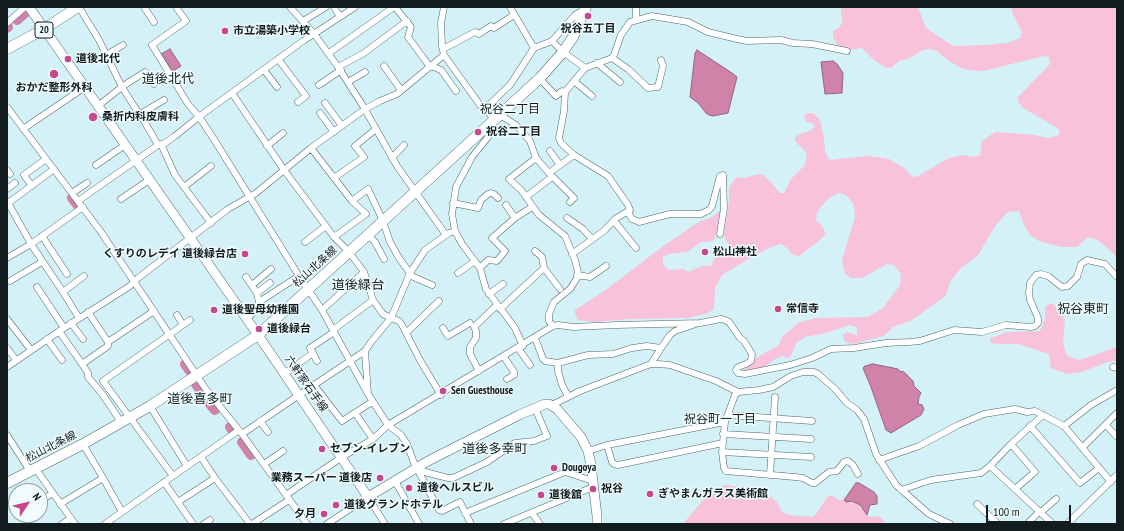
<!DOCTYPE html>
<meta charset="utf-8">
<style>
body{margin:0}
#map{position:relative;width:1124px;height:531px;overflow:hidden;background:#d3f1f7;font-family:"PT Sans Narrow",sans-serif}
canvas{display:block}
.frame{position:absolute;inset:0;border:8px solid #121c1f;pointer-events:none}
.north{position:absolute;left:8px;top:483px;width:40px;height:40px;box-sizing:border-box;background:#effbfd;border:1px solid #97a2a4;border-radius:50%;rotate:55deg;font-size:11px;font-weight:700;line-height:16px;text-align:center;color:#121c1f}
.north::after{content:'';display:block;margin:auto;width:14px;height:18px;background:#c7468e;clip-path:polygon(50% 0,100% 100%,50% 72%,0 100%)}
.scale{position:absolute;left:986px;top:505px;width:85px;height:18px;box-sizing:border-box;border:2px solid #121c1f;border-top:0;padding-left:5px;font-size:12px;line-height:14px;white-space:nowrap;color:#121c1f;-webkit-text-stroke:3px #effbfd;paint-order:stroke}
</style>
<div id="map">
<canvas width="1124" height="531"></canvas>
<div class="frame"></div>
<div class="north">N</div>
<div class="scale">100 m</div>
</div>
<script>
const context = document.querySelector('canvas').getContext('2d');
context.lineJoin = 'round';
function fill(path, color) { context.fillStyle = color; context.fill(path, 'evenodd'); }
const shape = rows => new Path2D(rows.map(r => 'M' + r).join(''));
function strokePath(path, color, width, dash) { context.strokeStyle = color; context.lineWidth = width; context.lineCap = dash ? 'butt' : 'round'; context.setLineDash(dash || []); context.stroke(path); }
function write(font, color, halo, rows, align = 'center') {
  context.font = font + ' "PT Sans Narrow","Noto Sans JP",sans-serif'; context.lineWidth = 3; context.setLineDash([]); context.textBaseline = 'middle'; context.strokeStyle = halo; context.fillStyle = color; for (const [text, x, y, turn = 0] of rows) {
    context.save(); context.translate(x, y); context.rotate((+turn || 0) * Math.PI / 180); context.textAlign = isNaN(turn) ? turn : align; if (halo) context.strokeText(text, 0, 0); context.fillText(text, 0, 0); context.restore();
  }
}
const green = shape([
 [841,7,918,7,926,28,953,46,989,45,1011,42,1020,38,1022,32,1013,15,1011,7,1117,7,1117,257,1098,240,1088,237,1077,247,1061,247,1039,241,1030,235,1024,225,1019,211,1008,212,996,225,978,255,960,269,950,282,946,296,910,321,893,327,884,336,853,344,845,342,843,335,847,332,857,335,857,327,849,325,826,333,805,337,796,343,791,356,788,358,783,356,775,359,766,366,757,371,746,370,744,369,752,364,756,358,779,345,782,337,798,323,815,318,868,317,883,308,900,285,901,274,894,265,887,264,862,278,851,278,845,274,842,260,855,217,854,205,846,195,838,193,827,200,817,212,816,220,822,226,826,234,820,240,799,256,793,255,788,249,781,244,771,247,757,254,722,275,715,288,714,309,708,313,689,318,630,319,595,322,578,320,575,313,575,310,607,289,662,247,700,221,713,217,720,210,722,212,715,238,712,241,701,242,687,252,668,254,663,258,663,263,666,268,670,270,683,269,688,272,702,266,711,266,715,257,719,254,729,254,731,253,731,248,726,240,724,234,729,202,729,187,737,177,744,178,754,175,762,174,770,181,780,193,784,193,791,179,804,166,807,157,805,151,795,141,795,137,802,133,810,131,815,127,812,123,806,122,804,116,807,113,813,113,820,120,824,138,825,152,830,160,867,156,889,159,904,168,913,177,918,176,949,158,963,155,974,157,980,155,982,141,995,132,1035,135,1048,138,1059,135,1060,131,1056,127,1023,108,1018,101,1018,97,1050,64,1049,57,1044,56,983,71,969,70,961,68,949,61,937,51,931,49,923,50,908,59,900,60,891,68,885,67,875,61,865,51,861,48,851,50,838,47,833,37,833,31,839,28,842,23],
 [1053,303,1065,320,1063,344,1067,356,1080,360,1117,347,1117,361,1107,362,1082,372,1067,374,1051,368,1049,354,1018,344,999,344,991,343,990,339,1006,332,1040,331,1045,319,1045,306],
 [725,485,747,488,751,489,759,497,771,497,776,501,782,512,789,515,813,517,817,513,828,496,832,496,840,500,844,500,846,502,852,501,857,504,869,517,878,516,881,518,884,522,883,524,683,524,707,495]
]);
const water = shape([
 [170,49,181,66,173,71,161,54,170,49],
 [697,50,732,73,737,77,728,113,713,116,709,115,706,113,698,103,690,97,695,53,697,50],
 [833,61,837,64,843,73,842,93,825,94,821,62,833,61],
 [873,364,898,369,899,371,904,372,913,381,914,386,921,393,919,397,918,404,922,405,924,409,921,415,891,433,886,430,871,387,863,368,865,366,873,364],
 [856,483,859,483,874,492,877,496,877,504,870,505,867,515,860,505,852,501,846,502,844,500,856,483]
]);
const river = shape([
 [17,20,26,12],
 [7,28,8,27],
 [72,198,79,207],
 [185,364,190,371],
 [196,384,202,393],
 [210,404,215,410],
 [230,427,233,431],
 [242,442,251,455]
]);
const street = shape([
 [79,7,99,40,122,87,139,114,140,114,158,145],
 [144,7,154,22],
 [176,7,186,21,152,45,188,104,200,118,215,141,299,276],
 [290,7,315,35,338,67,363,106,397,166,446,235],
 [334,7,340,17],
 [395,7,411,27,408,37,430,67],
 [444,7,441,23,442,46,444,55,480,105,486,109],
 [510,7,534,48],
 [636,7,636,19],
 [303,21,326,7],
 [7,23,25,7],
 [552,41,563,52,585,68],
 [443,49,475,32,479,34,491,26,494,28,497,26,514,15],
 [329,53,394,7],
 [106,55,123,45],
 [612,58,628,69,648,88,658,87,663,66,661,60],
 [278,59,306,96,298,102],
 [597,63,620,82],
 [384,66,401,90],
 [431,66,441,70,456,91],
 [338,67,364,53,407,21],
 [264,70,277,87],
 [540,79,556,96,562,91,565,92],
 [574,81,592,96],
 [348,82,365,72],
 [319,85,341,70],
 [232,93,284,170,334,237,349,252,364,272,373,300,383,314,391,318,371,342,365,351,299,395,242,434],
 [325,103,342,126],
 [98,106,123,86,145,72,154,84],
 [7,107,101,232,205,388,242,434,307,524],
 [320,113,334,132],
 [140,114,164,100],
 [500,115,516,125,530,141,536,158,549,173],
 [494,120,486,109,492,102,510,85,534,48,552,41,575,15,580,12,585,12],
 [23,129,85,87],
 [161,144,175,175,211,223],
 [267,146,283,133],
 [311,148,352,201,366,214,334,237],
 [550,151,560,165],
 [392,158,404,145],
 [536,158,509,179,521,190,539,215,565,236,575,260,578,272,577,278,570,289,554,302,549,314,549,321,553,326],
 [96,165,125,145],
 [7,170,10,174],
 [334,178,364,157,355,146,376,129],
 [32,186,24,175,46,159],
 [184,187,211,166],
 [7,189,15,183],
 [72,193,87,183],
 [526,197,552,177],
 [121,199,149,180],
 [7,201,31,244,63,292,84,276],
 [78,201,158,145,165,143,175,136,200,116,303,41,355,7],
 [352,201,368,189,383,221,390,242,399,258,410,273,391,318,399,321,402,325,421,362,441,395],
 [570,202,574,198,549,173,574,155],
 [453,203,478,208,481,200,488,194,491,193,494,194,498,198],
 [7,204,54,169],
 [506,205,515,218],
 [628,212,632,219,639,222,670,214,701,214,709,210,712,206,720,176,723,175,724,208,720,234],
 [567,218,583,229,592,239],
 [614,221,636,248],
 [455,231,462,244,480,268,486,289,515,328,523,346],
 [368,235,375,242,384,259],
 [42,236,67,274],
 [305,242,326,226],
 [535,251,542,257,544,268],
 [572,254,605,230,615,219,630,210,628,205,608,176,574,155,561,143,559,138,564,111,565,92,585,68,612,58,614,55,621,35,630,22,652,16,688,22,708,32,737,39,747,41,781,40,793,43,812,44,847,51],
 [7,258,31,244,83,207],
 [480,268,488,260,497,261,505,251,492,238,515,218,532,207],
 [410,273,425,250,449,233,455,231,452,214,456,187,472,157,488,137,490,123],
 [458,273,475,261],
 [409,275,432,285],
 [577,275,590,277,606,266],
 [246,277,257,293,259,302],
 [10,281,42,262],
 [252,285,271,269],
 [37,287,64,328],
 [63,292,79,318],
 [257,293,270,283],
 [489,294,503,284],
 [500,309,544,268,560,289],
 [322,310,364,272],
 [88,312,108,342,154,311],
 [177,315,183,325],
 [7,319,31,350],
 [190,320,103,381,173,476,239,430],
 [247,320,255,310,259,302,299,276,322,310,367,392],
 [71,323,83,339],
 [443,328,448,336,470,323],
 [333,330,373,300],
 [59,331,82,364],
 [406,333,439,301],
 [535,338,543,359,545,361,558,363,588,355,613,354,632,348,647,346,661,348],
 [47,339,62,360],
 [108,342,108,346,82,364,88,373,88,377,103,395,121,422],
 [7,348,16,360],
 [518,348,530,365],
 [365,351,368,394,388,425,553,326,558,325,573,327,617,325,700,323,721,319,725,320,729,322,740,338,744,341,752,354,751,361,746,364,738,367,736,370,738,373,745,374,790,365,812,358,831,349,854,348,886,343,909,342,920,341,954,330,982,332,1006,325,1031,327,1035,326,1038,323,1038,318,1030,300,1029,293,1030,283,1036,275,1041,274,1048,276,1062,287,1068,286,1077,277,1081,264,1087,260,1105,264,1117,277],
 [504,357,514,372,514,375,507,379],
 [317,361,310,348,334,332],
 [558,363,558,371,562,385,568,396],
 [651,364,658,364,670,365,716,381,738,392,759,390,773,387,791,376,803,372,814,372,818,374,835,389,847,403,857,410,864,419,876,454,896,485,929,514,950,524],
 [7,367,64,328,130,286,138,278,228,209,256,193,311,148,365,109,380,101,397,94,444,55],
 [1113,367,1117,368],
 [479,371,470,354,470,347,476,338,476,331,474,327,497,305],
 [284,374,313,353],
 [314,385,342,421,372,402],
 [738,392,735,395,725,422,722,452,724,468,726,471,795,477,803,478,812,483,815,483,829,472,837,471,844,462,848,461,853,465,858,474],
 [552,405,580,391,651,364,661,348,670,335,675,331,696,324],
 [150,406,187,466],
 [355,413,373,439],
 [728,415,812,421],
 [260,421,268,432],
 [1106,425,1117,437],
 [1030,426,1080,483,1099,468],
 [1064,426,1091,405,1117,390],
 [723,434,811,439],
 [7,435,30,471],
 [1011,444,1035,472,1015,489],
 [607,445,612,462,614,464,618,465,723,443],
 [1082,448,1117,413],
 [588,451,607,445,725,422],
 [722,452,811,457],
 [201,457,215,478,250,524],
 [879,460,919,446,958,425,984,414,1015,409,1027,412,1035,411,1064,426,1111,482],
 [264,464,283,451],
 [990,466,1053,524],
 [35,468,75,524],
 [417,468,425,472,448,478,453,478,487,462,515,443,534,441,547,436,535,408],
 [770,475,775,397],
 [103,478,122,512],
 [395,481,419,524],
 [164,482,193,524],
 [901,490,931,480,981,473,990,466,1011,444,1043,415],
 [286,495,342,457,373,439,388,425,401,435,407,444,414,463,439,510,442,511,460,502,471,524],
 [40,501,53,493],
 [178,502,215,478],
 [60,504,103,478,83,444],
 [977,504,998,524],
 [1041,512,1056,499],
 [465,513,565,472,593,481],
 [532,513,540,524],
 [62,524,71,518],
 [105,524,173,476],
 [204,524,210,520],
 [252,524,289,500],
 [327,524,368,497,385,524],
 [504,524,593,487],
 [1027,524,1039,512],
 [1067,524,1117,475]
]);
const secondary = shape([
 [29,7,258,335,368,497,428,461,519,415,545,404,549,404,557,409,581,437,588,451,591,465,597,516,597,524]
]);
const primary = shape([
 [7,49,44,29,78,7],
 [7,483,83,444,150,406,258,335,540,78,563,52,573,37,586,7]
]);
const markers = [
 [588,16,4,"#c7468e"],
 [225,31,4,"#c7468e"],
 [68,59,4,"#c7468e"],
 [54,74,5,"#c7468e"],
 [93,117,5,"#c7468e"],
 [478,132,4,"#c7468e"],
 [705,252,4,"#c7468e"],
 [245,254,4,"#c7468e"],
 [778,309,4,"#c7468e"],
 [214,310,4,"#c7468e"],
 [259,329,4,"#c7468e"],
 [443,391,4,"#c7468e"],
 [322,449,4,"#c7468e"],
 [554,468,4,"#c7468e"],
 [380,478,4,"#c7468e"],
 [409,488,4,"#c7468e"],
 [593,489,4,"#c7468e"],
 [650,494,4,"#c7468e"],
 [541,495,4,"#c7468e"],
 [336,505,4,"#c7468e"],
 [324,514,4,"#c7468e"]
];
const shields = [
 [44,30,18]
];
const shieldNames = [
 ["20",44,30]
];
const poiNames = [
 ["祝谷五丁目",588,29,"center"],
 ["市立湯築小学校",233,31],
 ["道後北代",76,59],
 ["おかだ整形外科",54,88,"center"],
 ["桑折内科皮膚科",102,117],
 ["祝谷二丁目",486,132],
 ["松山神社",713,252],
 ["くすりのレデイ 道後緑台店",237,254,"right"],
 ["常信寺",786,309],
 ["道後聖母幼稚園",222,310],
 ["道後緑台",267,329],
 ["Sen Guesthouse",451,391],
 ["セブン-イレブン",330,449],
 ["Dougoya",562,468],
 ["業務スーパー 道後店",372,478,"right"],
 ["道後ヘルスビル",417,488],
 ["祝谷",601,489],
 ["ぎやまんガラス美術館",658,494],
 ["道後舘",549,495],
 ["道後グランドホテル",344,505],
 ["夕月",316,514,"right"]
];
const streetNames = [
 ["松山北条線",315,267,-42],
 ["六軒家石手線",306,384,55],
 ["松山北条線",51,447,-27]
];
const neighbourhoodNames = [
 ["祝谷二丁目",510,110],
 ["祝谷町一丁目",720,420]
];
const quarterNames = [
 ["道後北代",168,79],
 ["道後緑台",358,285],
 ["祝谷東町",1083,309],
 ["道後喜多町",200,399],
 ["道後多幸町",495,449]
];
fill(green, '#f7c2da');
fill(water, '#cf83a8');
strokePath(water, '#96647f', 1);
strokePath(river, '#cf83a8', 10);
strokePath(street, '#4c666b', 7);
strokePath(secondary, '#4c666b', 10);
strokePath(primary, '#4c666b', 11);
strokePath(street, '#fff', 6);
strokePath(secondary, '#fff', 9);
strokePath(primary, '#fff', 10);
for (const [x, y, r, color] of markers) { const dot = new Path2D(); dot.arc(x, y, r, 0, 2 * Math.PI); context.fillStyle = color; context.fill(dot); strokePath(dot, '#effbfd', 1.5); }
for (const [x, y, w] of shields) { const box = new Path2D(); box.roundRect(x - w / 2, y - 8, w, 16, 3); context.fillStyle = '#effbfd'; context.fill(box); strokePath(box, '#121c1f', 1); }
write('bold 10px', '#121c1f', null, shieldNames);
write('bold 11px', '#121c1f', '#effbfd', poiNames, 'left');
write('11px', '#121c1f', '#effbfd', streetNames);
write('12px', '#121c1f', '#effbfd', neighbourhoodNames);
write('13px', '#121c1f', '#effbfd', quarterNames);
</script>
